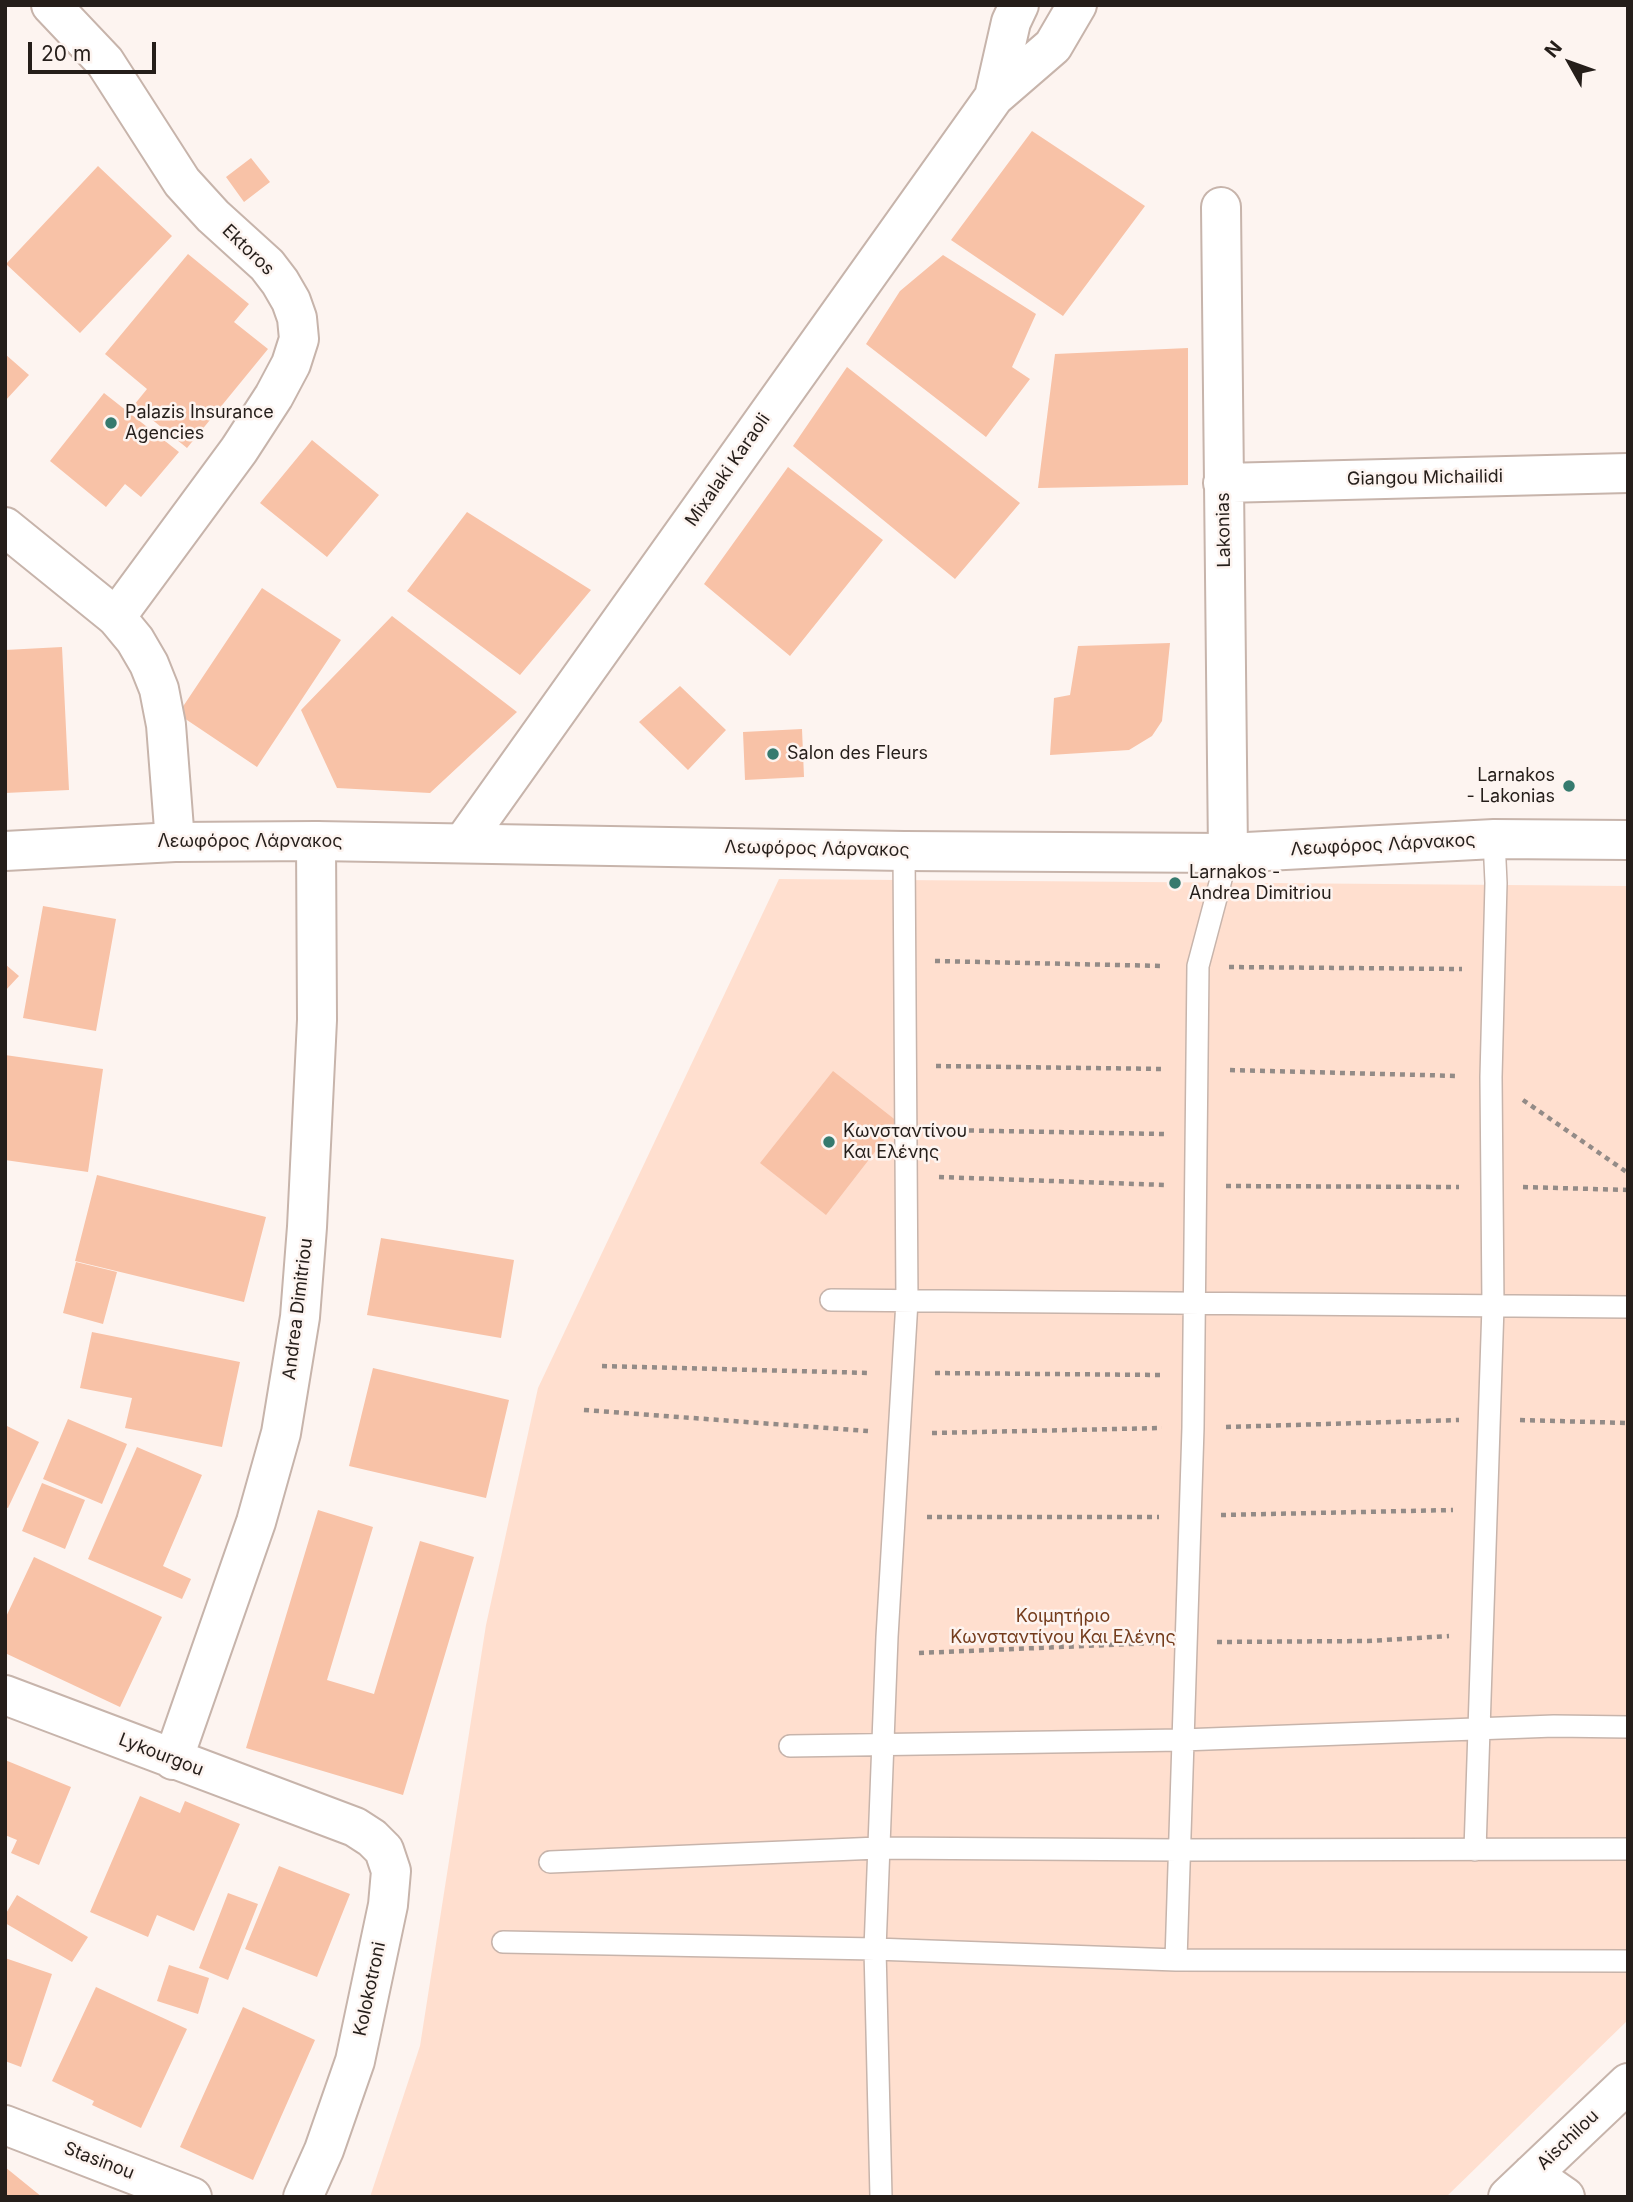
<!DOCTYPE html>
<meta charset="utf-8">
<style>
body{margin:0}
#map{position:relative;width:1633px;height:2202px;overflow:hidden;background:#fdf4f0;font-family:Inter,sans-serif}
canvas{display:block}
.frame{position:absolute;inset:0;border:7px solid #251e1a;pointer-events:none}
.north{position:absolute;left:1535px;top:28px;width:70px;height:70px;-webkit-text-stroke:5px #fdf4f0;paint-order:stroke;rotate:310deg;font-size:19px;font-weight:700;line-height:28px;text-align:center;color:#251e1a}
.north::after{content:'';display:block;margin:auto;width:24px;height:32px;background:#251e1a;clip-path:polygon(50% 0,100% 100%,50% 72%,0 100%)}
.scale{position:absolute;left:28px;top:42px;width:128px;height:32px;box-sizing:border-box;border:4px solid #251e1a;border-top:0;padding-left:9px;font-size:21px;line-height:24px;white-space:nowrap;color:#251e1a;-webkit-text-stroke:5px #fdf4f0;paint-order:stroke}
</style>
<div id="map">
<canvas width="1633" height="2202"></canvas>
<div class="frame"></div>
<div class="north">N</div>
<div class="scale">20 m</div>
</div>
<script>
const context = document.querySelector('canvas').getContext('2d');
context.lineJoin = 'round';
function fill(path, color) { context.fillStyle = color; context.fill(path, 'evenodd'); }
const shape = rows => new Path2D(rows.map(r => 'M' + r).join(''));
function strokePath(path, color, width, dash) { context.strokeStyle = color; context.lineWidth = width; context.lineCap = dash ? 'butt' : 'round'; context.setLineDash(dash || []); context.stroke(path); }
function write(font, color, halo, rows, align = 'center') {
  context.font = font + ' Inter,sans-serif'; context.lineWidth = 5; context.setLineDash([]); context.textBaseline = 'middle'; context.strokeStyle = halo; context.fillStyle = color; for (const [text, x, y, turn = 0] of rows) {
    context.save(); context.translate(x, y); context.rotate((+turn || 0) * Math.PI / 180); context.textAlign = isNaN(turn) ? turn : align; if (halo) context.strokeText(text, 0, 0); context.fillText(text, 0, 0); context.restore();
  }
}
const green = shape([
 [779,879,1628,886,1628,2020,1446,2197,370,2197,420,2046,486,1625,538,1388]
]);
const building = shape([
 [1032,131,1145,206,1063,316,951,240],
 [251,158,270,182,244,202,226,177],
 [98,166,172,236,80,333,6,264],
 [188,254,249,304,234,322,268,349,187,448,134,405,147,389,105,354],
 [943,255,1036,314,1012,367,1030,379,986,437,866,344,900,291],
 [1188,348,1188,485,1038,488,1055,354],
 [5,354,29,375,5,401],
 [847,367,1020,503,955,579,793,446],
 [104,393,179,452,141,497,125,484,106,507,50,461],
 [312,440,379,495,327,557,260,503],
 [788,467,883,540,790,656,704,584],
 [467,512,591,590,520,675,407,591],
 [262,588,341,640,257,767,178,714],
 [392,616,517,712,430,793,337,788,301,710],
 [1170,643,1162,721,1152,736,1129,750,1050,755,1054,698,1070,695,1078,646],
 [62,647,69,790,5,793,5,650],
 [680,686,726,730,688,770,639,722],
 [802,729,804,777,745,780,743,732],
 [43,906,116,919,96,1031,23,1018],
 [5,964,19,976,5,991],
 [5,1055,103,1069,88,1172,5,1160],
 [833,1071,898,1122,826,1215,760,1163],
 [97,1175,266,1217,244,1302,75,1261],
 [381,1238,514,1260,501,1338,367,1315],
 [76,1262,117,1272,103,1324,63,1313],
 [92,1332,240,1362,222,1447,125,1428,132,1398,80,1388],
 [373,1368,509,1400,486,1498,349,1466],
 [68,1419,127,1444,102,1504,43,1479],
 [5,1425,39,1442,8,1508,5,1507],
 [137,1447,202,1475,163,1566,191,1579,182,1599,88,1559],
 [42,1483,85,1500,65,1549,22,1531],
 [318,1510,373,1527,327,1680,374,1694,420,1541,474,1557,403,1795,246,1748],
 [34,1557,162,1617,120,1707,5,1653,5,1619],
 [5,1760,71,1787,39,1865,11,1853,17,1840,5,1835],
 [140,1796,180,1813,185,1801,240,1824,194,1931,157,1915,148,1937,90,1912],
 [279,1866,350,1894,317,1977,245,1949],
 [228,1893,258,1904,228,1980,199,1968],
 [17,1895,88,1937,72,1962,5,1923,5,1915],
 [5,1958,52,1974,21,2067,5,2061],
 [169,1965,209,1978,198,2014,157,2001],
 [96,1987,187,2029,141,2128,92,2105,94,2101,52,2081],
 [243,2007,315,2040,253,2180,180,2147],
 [5,2167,42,2197,5,2197]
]);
const path = shape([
 [935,961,1164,966],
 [1229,967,1462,969],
 [936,1066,1165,1069],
 [1230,1070,1459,1076],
 [1523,1100,1628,1173],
 [939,1130,1165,1134],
 [939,1177,1165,1185],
 [1226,1186,1459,1187],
 [1523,1187,1628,1190],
 [602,1366,871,1373],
 [935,1373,1161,1375],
 [584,1410,868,1431],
 [1520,1420,1628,1423],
 [1226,1427,1459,1420],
 [932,1433,1162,1428],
 [1221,1515,1453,1510],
 [927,1517,1159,1517],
 [1217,1642,1368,1641,1449,1636],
 [919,1653,1155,1643]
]);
const lane = shape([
 [831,1300,1628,1307],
 [790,1746,1182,1740,1554,1726,1628,1727],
 [1475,1850,1493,1306,1491,1077,1496,883,1494,839],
 [550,1862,878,1848,1179,1850,1628,1849],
 [503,1942,875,1949,1176,1960,1628,1961],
 [1176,1960,1193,1428,1198,966,1228,853],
 [881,2197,875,1949,887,1637,907,1301,904,851]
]);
const street = shape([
 [51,5,105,62,182,182,213,216,267,265,280,282,291,301,297,318,299,339,291,364,274,396,239,450,116,617],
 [994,97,1011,22,1019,5],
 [1221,207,1228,853],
 [1223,483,1628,473],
 [463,843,994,97,1053,46,1077,5],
 [5,1695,355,1827,372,1838,384,1850,391,1871,388,1905,355,2061,324,2150,303,2197],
 [173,1760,256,1522,281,1433,300,1317,307,1227,317,1020,316,841],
 [5,2125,192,2197],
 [1532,2174,1565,2197],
 [1508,2197,1628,2083]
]);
const secondary = shape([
 [5,527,116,617,135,640,149,664,159,689,166,725,175,842]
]);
const primary = shape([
 [5,851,175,842,316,841,904,851,1228,853,1494,839,1628,840]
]);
const markers = [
 [111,423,7,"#367a6e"],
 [773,754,7,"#367a6e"],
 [1569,786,7,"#367a6e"],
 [1175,883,7,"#367a6e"],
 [829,1142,7,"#367a6e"]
];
const streetNames = [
 ["Ektoros",248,250,44],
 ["Mixalaki Karaoli",728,470,-55],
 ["Giangou Michailidi",1425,478,-1],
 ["Lakonias",1224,530,-91],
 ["Λεωφόρος Λάρνακος",250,842],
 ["Λεωφόρος Λάρνακος",1383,845,-3],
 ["Λεωφόρος Λάρνακος",817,849,1],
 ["Andrea Dimitriou",298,1309,-83],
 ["Lykourgou",161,1755,21],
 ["Kolokotroni",370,1989,-78],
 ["Aischilou",1568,2140,-44],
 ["Stasinou",99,2161,21]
];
const poiNames = [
 ["Palazis Insurance",125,413],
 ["Agencies",125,434],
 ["Salon des Fleurs",787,754],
 ["Larnakos",1555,776,"right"],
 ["- Lakonias",1555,797,"right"],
 ["Larnakos -",1189,873],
 ["Andrea Dimitriou",1189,894],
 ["Κωνσταντίνου",843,1132],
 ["Και Ελένης",843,1153]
];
const parkNames = [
 ["Κοιμητήριο",1063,1617],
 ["Κωνσταντίνου Και Ελένης",1063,1638]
];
fill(green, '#ffdfcf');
fill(building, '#f8c2a7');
strokePath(lane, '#c7b4ab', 24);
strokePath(street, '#c7b4ab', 42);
strokePath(secondary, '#c7b4ab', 42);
strokePath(primary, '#c7b4ab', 42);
strokePath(path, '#938b87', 4.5, [5, 5]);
strokePath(lane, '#fff', 21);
strokePath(street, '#fff', 38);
strokePath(secondary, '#fff', 38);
strokePath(primary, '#fff', 38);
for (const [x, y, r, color] of markers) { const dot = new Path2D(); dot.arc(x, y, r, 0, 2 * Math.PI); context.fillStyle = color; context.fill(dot); strokePath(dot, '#fdf4f0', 2.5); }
write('18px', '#251e1a', '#fdf4f0', streetNames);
write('18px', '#251e1a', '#fdf4f0', poiNames, 'left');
write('18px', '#743c1c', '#fdf4f0', parkNames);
</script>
